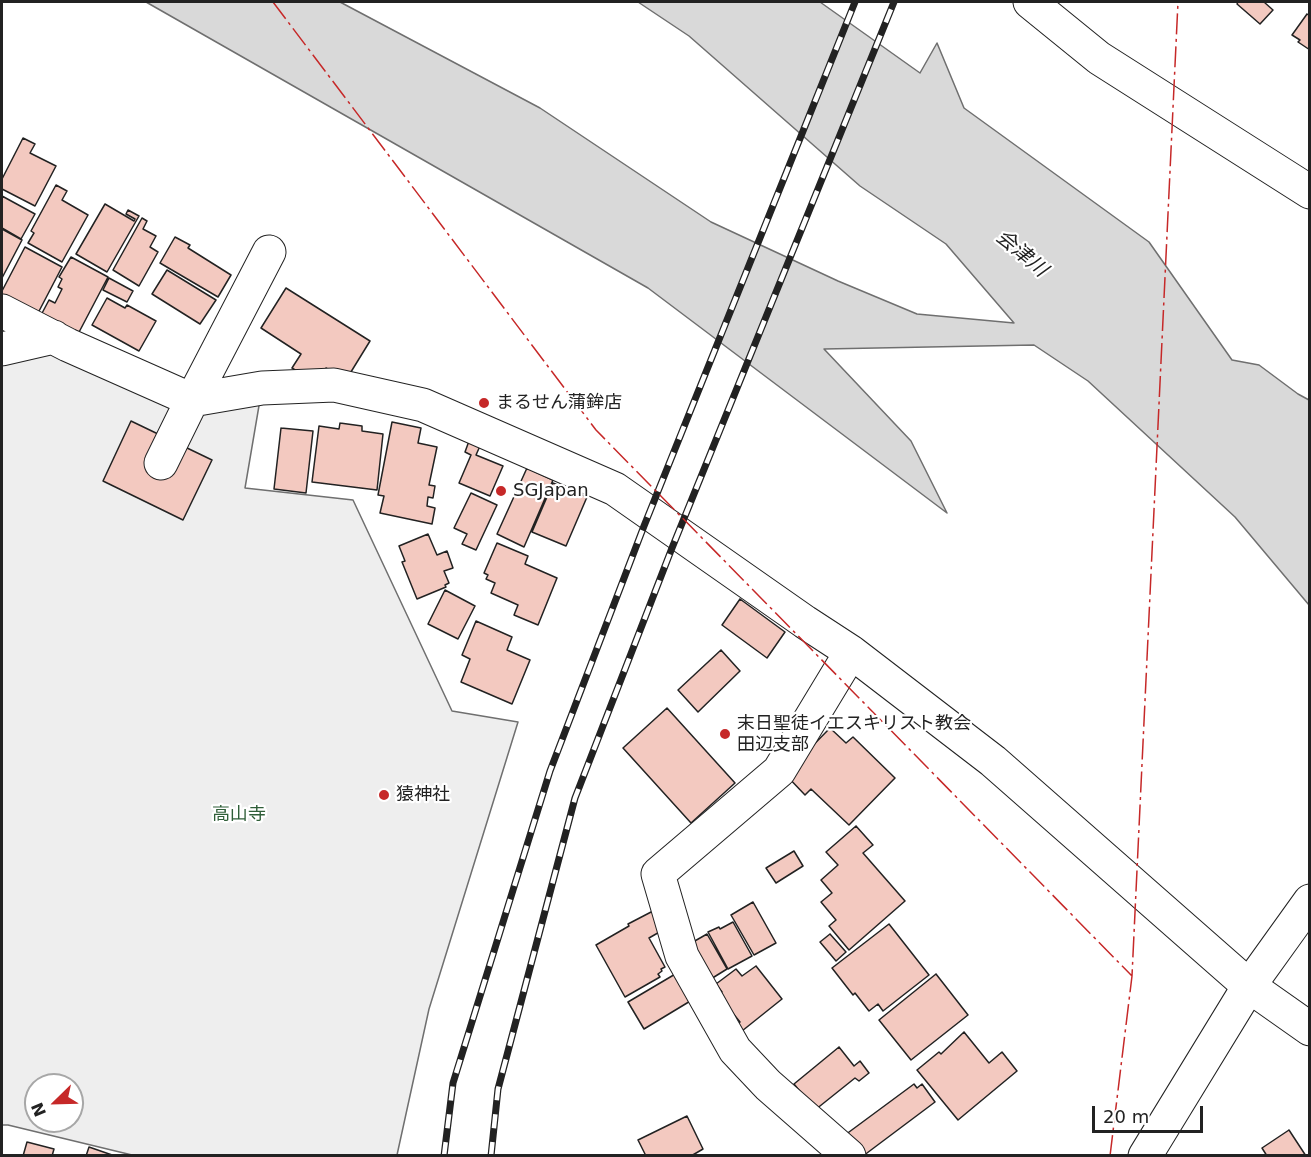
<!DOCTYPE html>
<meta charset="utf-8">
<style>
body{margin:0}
#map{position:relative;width:1311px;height:1157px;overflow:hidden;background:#fff;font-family:"DejaVu Sans",sans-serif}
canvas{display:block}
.frame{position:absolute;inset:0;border:3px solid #222;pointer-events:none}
.north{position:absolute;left:24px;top:1073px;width:60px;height:60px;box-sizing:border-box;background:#fff;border:2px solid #a7a7a7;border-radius:50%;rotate:247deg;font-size:16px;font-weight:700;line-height:24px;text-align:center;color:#222}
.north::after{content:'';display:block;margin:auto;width:21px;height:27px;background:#c62828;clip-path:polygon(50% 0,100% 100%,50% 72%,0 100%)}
.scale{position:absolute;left:1092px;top:1106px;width:111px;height:27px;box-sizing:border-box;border:3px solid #222;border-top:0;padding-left:8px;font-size:18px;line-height:21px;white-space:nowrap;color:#222;-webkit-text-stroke:4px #fff;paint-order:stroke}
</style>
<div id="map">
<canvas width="1311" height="1157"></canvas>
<div class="frame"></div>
<div class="north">N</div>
<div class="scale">20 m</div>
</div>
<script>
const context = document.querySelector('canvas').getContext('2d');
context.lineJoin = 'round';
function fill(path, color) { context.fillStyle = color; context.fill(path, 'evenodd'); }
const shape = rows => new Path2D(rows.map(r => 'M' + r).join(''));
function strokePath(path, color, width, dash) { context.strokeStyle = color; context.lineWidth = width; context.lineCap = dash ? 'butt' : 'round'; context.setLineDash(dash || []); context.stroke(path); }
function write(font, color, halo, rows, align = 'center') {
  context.font = font + ' "DejaVu Sans","Noto Sans JP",sans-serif'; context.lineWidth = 4.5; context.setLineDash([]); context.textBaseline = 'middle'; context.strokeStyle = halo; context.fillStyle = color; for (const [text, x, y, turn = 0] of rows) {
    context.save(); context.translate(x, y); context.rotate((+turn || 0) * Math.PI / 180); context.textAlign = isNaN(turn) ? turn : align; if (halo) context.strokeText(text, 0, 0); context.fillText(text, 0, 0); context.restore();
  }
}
const green = shape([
 [2,311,192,400,262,388,245,488,353,500,452,711,518,722,429,1009,397,1155,132,1155,8,1125,2,1125,2,311],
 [36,1085,72,1085,72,1121,36,1121,36,1085]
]);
const water = shape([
 [146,2,340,2,540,108,711,222,838,281,917,314,1014,323,946,244,860,186,689,36,638,2,820,2,920,73,937,43,964,108,1149,242,1232,360,1259,365,1298,394,1309,400,1309,605,1235,517,1088,381,1034,345,824,349,911,441,947,513,648,288,146,2]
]);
const building = shape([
 [1238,2,1264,2,1273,10,1260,24,1237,4,1238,2],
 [1307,14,1310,16,1310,50,1298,42,1300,40,1292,35,1307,14],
 [23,138,35,144,30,153,56,166,35,206,2,189,2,179,23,138],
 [56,185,67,191,62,200,88,215,62,262,28,243,34,233,31,231,56,185],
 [2,196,35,214,21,239,2,228,2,196],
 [105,204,134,221,135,219,126,214,128,210,139,216,107,272,76,254,105,204],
 [142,218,147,221,143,229,156,236,150,247,158,252,139,286,113,270,142,218],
 [2,229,22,240,2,278,2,229],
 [175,237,190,245,188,248,231,275,218,297,160,263,175,237],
 [25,247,62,267,37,315,2,296,2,291,25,247],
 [71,257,108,277,77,336,40,317,49,300,55,303,62,289,58,287,62,279,59,277,71,257],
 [167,270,216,300,200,324,152,294,167,270],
 [109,278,133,291,127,302,103,290,109,278],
 [286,288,370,341,346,380,326,368,317,384,292,368,301,354,261,328,286,288],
 [107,298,125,308,127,305,156,321,139,351,92,325,107,298],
 [131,421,212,460,183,520,103,481,131,421],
 [392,422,421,428,418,443,437,447,429,485,435,486,433,498,428,497,427,506,435,508,432,524,380,513,384,496,378,495,392,422],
 [340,423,362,426,362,431,383,434,377,490,312,482,319,426,339,429,340,423],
 [281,428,313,431,306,493,274,489,281,428],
 [469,441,480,446,476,455,503,466,490,496,459,483,471,455,465,452,469,441],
 [527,468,553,480,524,547,497,534,527,468],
 [553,483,587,497,566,546,532,532,553,483],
 [471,493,497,505,476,550,462,544,467,534,454,528,471,493],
 [428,534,437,555,447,551,453,568,444,571,449,583,445,585,446,587,417,599,402,562,405,561,399,546,428,534],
 [497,543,528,556,525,564,557,578,538,625,514,615,518,605,491,593,495,583,486,579,488,575,484,573,497,543],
 [445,590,475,606,458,639,428,624,445,590],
 [740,599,785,632,767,658,722,625,740,599],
 [476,621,512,637,507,650,530,660,512,704,461,682,470,659,462,655,476,621],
 [721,650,740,671,698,712,678,690,721,650],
 [667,708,735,783,691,823,623,748,667,708],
 [830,728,846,743,853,737,895,778,849,825,811,789,805,795,785,774,830,728],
 [856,826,873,845,863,853,905,901,849,950,829,926,836,920,821,902,832,893,821,880,838,865,826,852,856,826],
 [794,851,803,866,776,883,766,868,794,851],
 [753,902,776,943,754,955,731,915,753,902],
 [653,911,663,930,649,938,665,967,661,969,662,971,658,974,660,977,625,997,596,945,629,926,628,924,653,911],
 [733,922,752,956,728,969,708,932,719,927,720,929,733,922],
 [889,924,929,975,883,1011,878,1004,869,1011,855,993,853,995,832,968,889,924],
 [707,934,727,969,706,982,686,946,707,934],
 [830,934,846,952,836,961,820,942,830,934],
 [756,966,782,999,742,1031,737,1025,740,1022,718,995,722,992,716,984,736,969,742,976,756,966],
 [677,973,692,1000,644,1029,628,1002,677,973],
 [936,974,968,1015,911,1060,879,1020,936,974],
 [964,1032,989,1063,1002,1052,1017,1071,958,1120,917,1070,939,1052,941,1054,964,1032],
 [839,1047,854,1066,860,1061,869,1073,859,1081,855,1078,815,1110,794,1084,839,1047],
 [914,1084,917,1088,922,1084,935,1102,863,1156,845,1135,914,1084],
 [687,1116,703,1149,691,1156,646,1156,638,1140,687,1116],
 [1289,1130,1306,1156,1267,1156,1262,1148,1289,1130],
 [27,1142,54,1149,52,1156,23,1156,27,1142],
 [89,1147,115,1156,86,1156,89,1147]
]);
const minor = shape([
 [1030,2,1099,58,1310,192],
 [2,311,68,345,192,400,262,388,334,385,423,405,615,489,805,622,851,652,993,761,1249,986,1310,1029],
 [2,349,54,337],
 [161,463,192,400,269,252],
 [849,1156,768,1085,735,1050,682,956,658,874,779,771,851,652]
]);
const major = shape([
 [1145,1156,1249,986,1310,901]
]);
const rail = shape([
 [444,1156,453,1083,550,771,644,526,855,2],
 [491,1156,498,1089,575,798,672,548,894,2]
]);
const power = shape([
 [273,2,596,430,1132,976,1178,2],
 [1110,1156,1132,976]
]);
const markers = [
 [484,403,6,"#c62828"],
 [501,491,6,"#c62828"],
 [725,734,6,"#c62828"],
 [384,795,6,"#c62828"]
];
const poiNames = [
 ["まるせん蒲鉾店",496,403],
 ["SGJapan",513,491],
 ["末日聖徒イエスキリスト教会",737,724],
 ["田辺支部",737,745],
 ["猿神社",396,795]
];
const parkNames = [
 ["高山寺",239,815]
];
const waterNames = [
 ["会津川",1021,254,40]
];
fill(green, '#eee');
strokePath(green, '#6f6f6f', 1.5);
fill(water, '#d9d9d9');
strokePath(water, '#6f6f6f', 1.5);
fill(building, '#f3c9c0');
strokePath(building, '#222', 1.5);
strokePath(minor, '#222', 35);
strokePath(major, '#222', 35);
strokePath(minor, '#fff', 33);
strokePath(major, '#fff', 33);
strokePath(rail, '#222', 7);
strokePath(rail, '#fff', 4.5, [14]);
strokePath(power, '#c62828', 1.5, [21, 4.5, 3, 4.5]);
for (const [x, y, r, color] of markers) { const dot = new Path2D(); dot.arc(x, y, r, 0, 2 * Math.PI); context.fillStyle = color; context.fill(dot); strokePath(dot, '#fff', 2); }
write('18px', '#222', '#fff', poiNames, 'left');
write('18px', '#2f5e38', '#fff', parkNames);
write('italic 20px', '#222', '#fff', waterNames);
</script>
